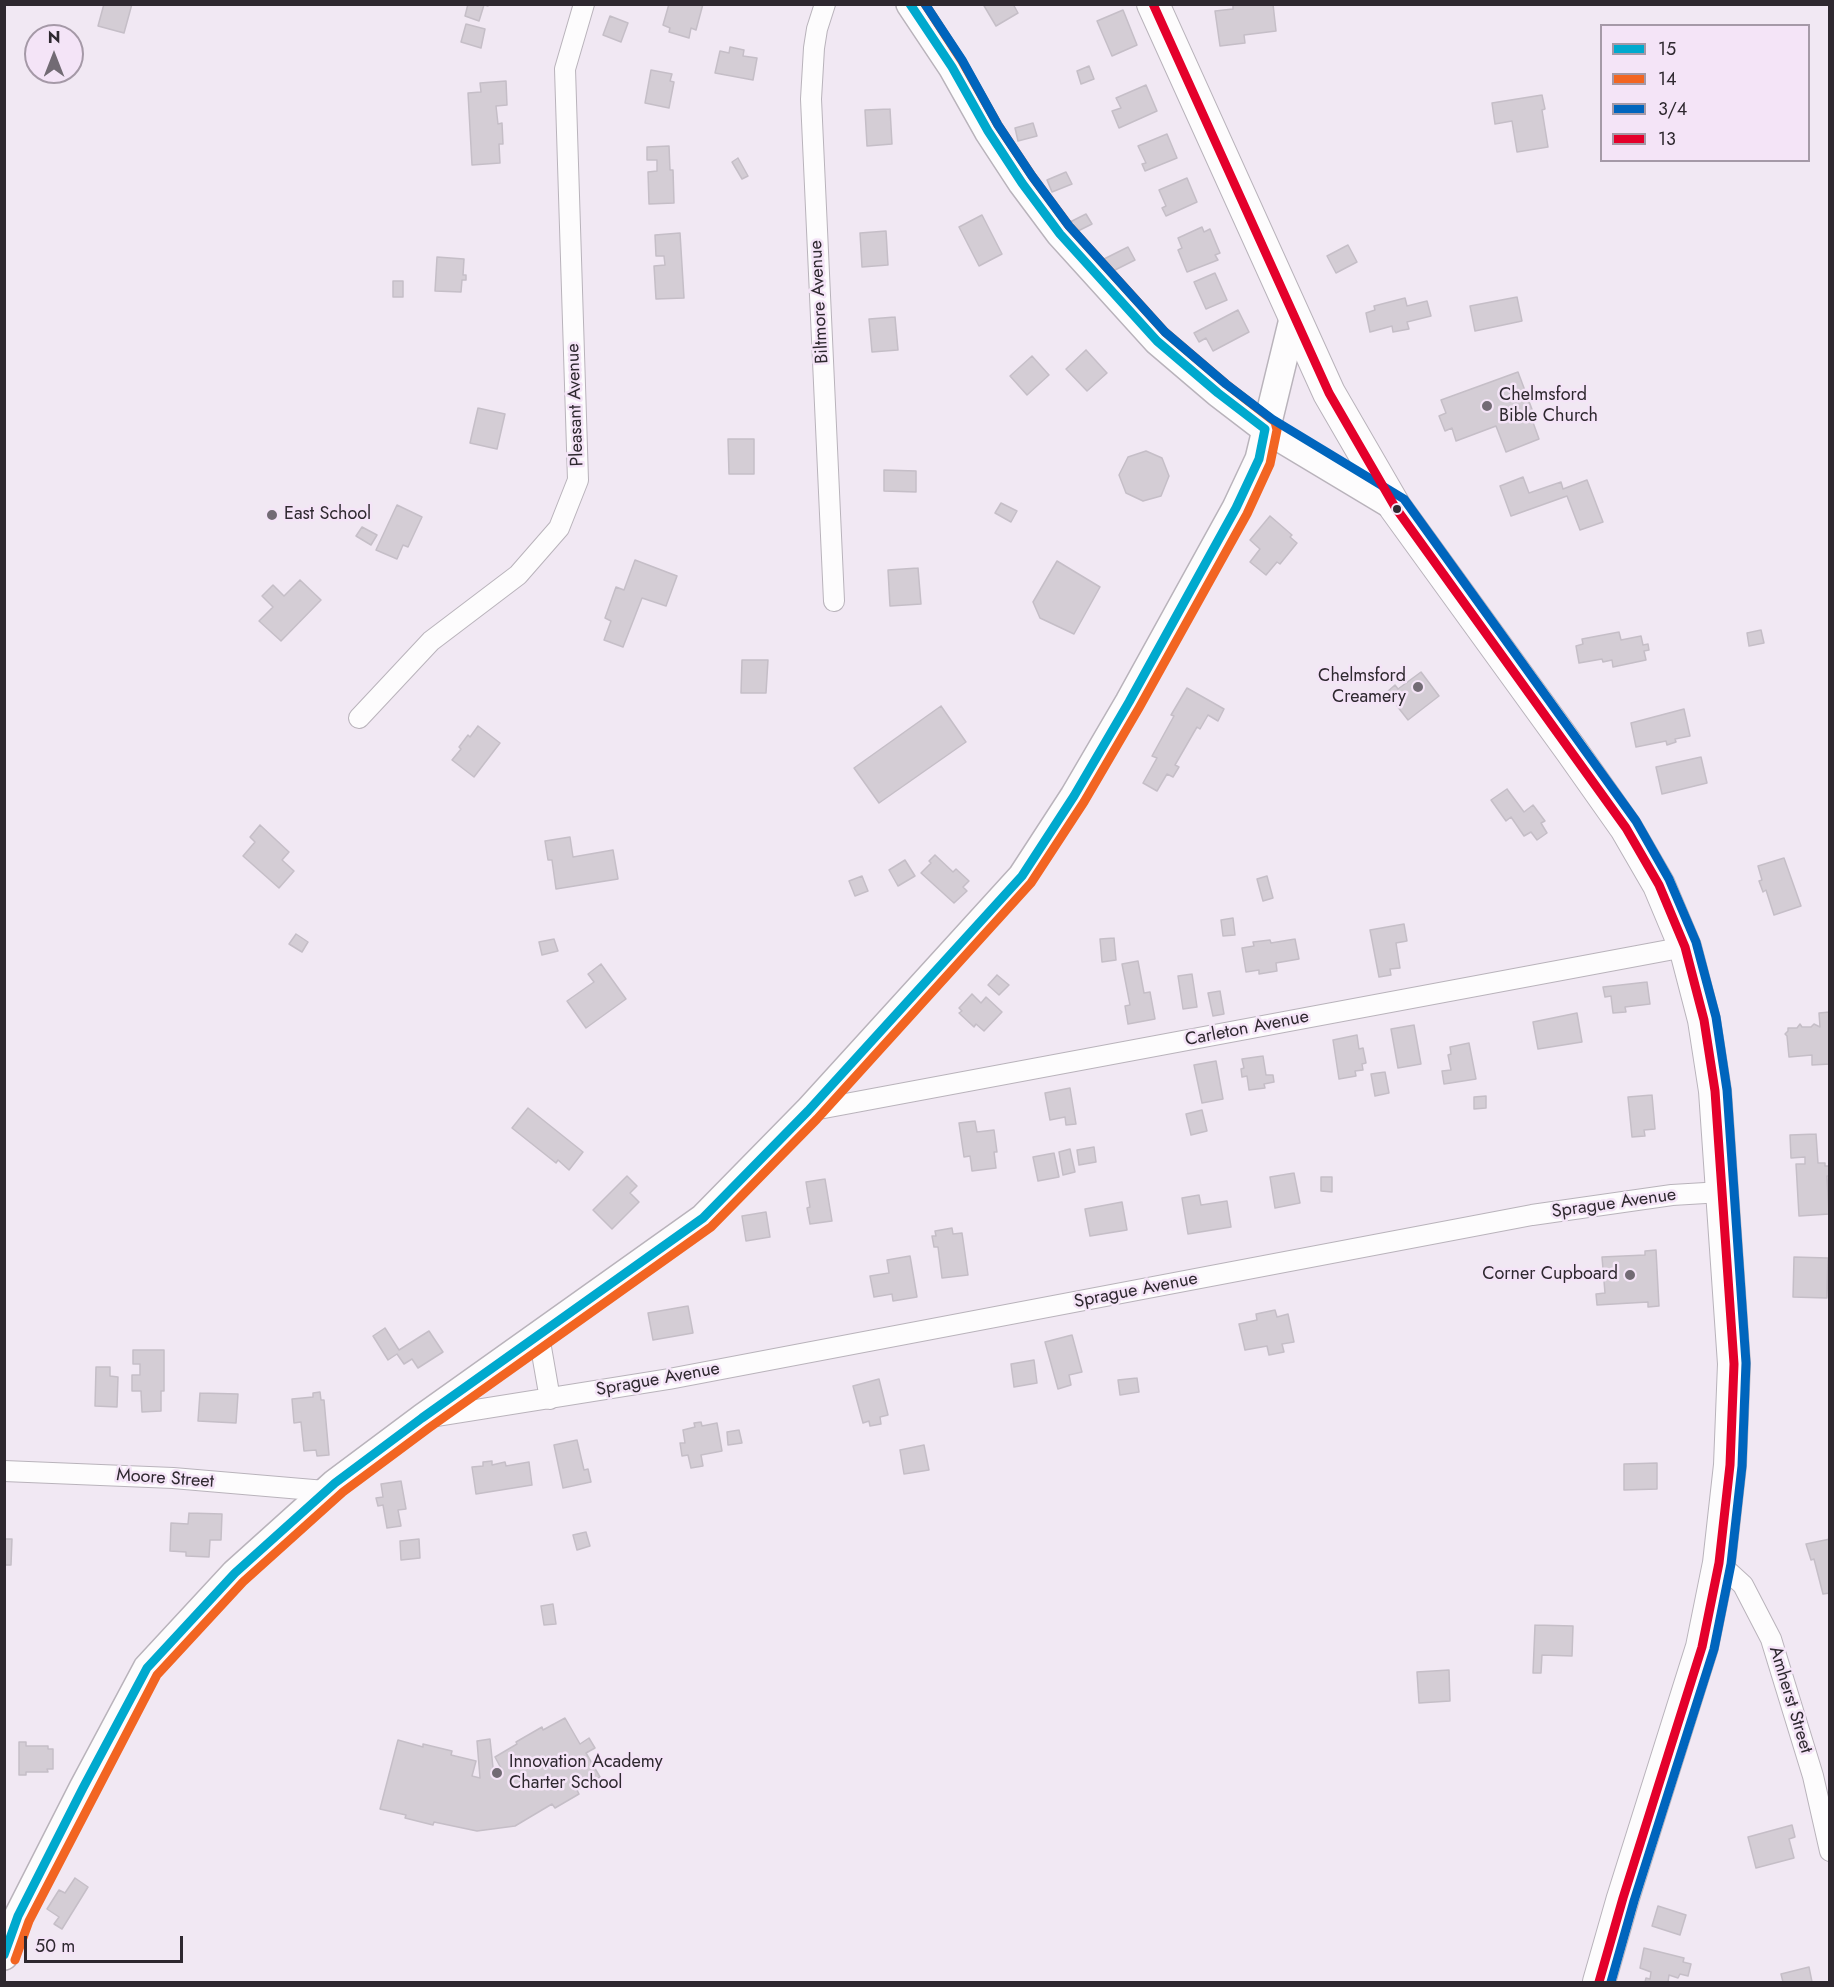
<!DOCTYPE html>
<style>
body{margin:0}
#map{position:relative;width:1834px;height:1987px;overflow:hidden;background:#f1e8f3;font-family:Jost,sans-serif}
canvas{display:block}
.frame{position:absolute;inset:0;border:6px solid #2e282f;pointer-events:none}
.legend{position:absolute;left:1600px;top:24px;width:210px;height:138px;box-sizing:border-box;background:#f4e4f7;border:2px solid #a599a7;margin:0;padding:8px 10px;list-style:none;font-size:18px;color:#2e282f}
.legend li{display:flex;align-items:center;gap:12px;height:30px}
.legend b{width:30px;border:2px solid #a599a7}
.north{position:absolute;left:24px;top:24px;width:60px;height:60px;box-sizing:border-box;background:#f4e4f7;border:2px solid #a599a7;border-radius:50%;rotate:0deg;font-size:16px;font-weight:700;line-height:24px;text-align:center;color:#2e282f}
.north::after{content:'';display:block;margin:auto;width:21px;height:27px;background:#726b74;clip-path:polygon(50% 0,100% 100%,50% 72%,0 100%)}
.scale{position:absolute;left:24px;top:1936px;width:159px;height:27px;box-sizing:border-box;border:3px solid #2e282f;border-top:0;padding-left:8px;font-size:18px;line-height:21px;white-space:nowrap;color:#2e282f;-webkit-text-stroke:4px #f4e4f7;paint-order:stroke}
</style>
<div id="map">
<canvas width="1834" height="1987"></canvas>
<div class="frame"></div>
<ul class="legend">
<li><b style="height:8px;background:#00a9ce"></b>15</li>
<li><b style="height:8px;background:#f26522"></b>14</li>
<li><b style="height:8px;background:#0065bd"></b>3/4</li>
<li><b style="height:8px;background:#e4002b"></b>13</li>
</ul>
<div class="north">N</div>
<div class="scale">50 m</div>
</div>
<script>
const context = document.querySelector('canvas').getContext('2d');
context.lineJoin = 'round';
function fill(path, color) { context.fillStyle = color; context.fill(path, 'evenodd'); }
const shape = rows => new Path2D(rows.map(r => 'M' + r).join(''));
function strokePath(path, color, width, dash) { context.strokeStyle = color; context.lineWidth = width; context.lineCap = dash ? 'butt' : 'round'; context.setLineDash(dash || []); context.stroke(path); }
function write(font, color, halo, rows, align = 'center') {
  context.font = font + ' Jost,sans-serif'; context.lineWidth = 5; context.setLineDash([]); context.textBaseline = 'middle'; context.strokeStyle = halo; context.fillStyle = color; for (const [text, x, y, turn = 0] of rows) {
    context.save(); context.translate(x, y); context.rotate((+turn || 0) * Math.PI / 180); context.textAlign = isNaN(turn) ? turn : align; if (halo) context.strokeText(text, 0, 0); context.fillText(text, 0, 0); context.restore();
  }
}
const building = shape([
 [104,4,132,4,124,33,98,26,104,4],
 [468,4,488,4,488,6,484,5,479,21,465,16,468,4],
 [669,4,703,4,696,30,691,28,689,38,669,32,670,28,663,25,669,4],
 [983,4,1013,4,1018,13,996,26,983,4],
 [1233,4,1273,4,1276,31,1244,35,1245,43,1220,46,1215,11,1233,9,1233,4],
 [1123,10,1137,45,1112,56,1097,21,1123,10],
 [610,16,628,23,621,42,603,35,610,16],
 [466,24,485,29,481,48,461,42,466,24],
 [730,47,744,50,743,56,757,58,753,80,715,73,720,51,729,53,730,47],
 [1089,66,1094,79,1081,84,1077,71,1089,66],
 [651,70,672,74,670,81,674,82,669,108,645,103,651,70],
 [506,81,507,105,496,106,498,124,502,123,503,144,499,144,500,163,472,165,468,93,481,92,480,83,506,81],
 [1146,85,1157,111,1119,128,1112,111,1121,108,1116,98,1146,85],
 [1542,95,1545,109,1542,110,1548,147,1517,152,1512,121,1495,124,1492,103,1542,95],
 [890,109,892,144,867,146,865,110,890,109],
 [1033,123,1037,136,1018,141,1015,128,1033,123],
 [1167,134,1177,158,1145,171,1142,164,1146,163,1138,146,1167,134],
 [669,146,670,170,673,170,674,203,649,204,648,172,657,171,657,160,647,160,647,147,669,146],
 [738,158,748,176,742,179,732,162,738,158],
 [1066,172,1072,184,1052,192,1047,180,1066,172],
 [1187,178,1197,202,1166,216,1162,208,1166,206,1159,190,1187,178],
 [1086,214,1092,224,1076,232,1070,222,1086,214],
 [982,215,1002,254,979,266,959,227,982,215],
 [1202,227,1204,232,1210,229,1220,253,1215,255,1218,260,1187,272,1178,250,1182,248,1178,238,1202,227],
 [886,231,888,265,862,267,860,233,886,231],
 [680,233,684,298,656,299,654,266,665,265,664,256,656,256,655,235,680,233],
 [1348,245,1357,262,1336,273,1327,256,1348,245],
 [1128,247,1135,260,1111,272,1104,259,1128,247],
 [437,257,464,259,463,275,466,275,466,280,462,280,461,292,435,291,437,257],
 [1215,273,1227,300,1206,309,1194,282,1215,273],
 [393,281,403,281,403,297,393,297,393,281],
 [1517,297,1522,321,1475,331,1470,306,1517,297],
 [1405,298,1407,306,1427,301,1431,316,1407,322,1409,329,1393,332,1392,326,1370,332,1366,313,1375,310,1374,306,1405,298],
 [1238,310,1249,332,1213,351,1206,338,1199,342,1194,333,1238,310],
 [895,317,898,350,872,352,869,319,895,317],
 [1086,350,1107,373,1087,391,1066,369,1086,350],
 [1032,356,1049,375,1027,395,1010,376,1032,356],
 [1518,372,1533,412,1530,414,1539,439,1506,452,1496,426,1456,441,1452,428,1445,431,1439,416,1446,413,1441,400,1518,372],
 [478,408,505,414,497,449,470,443,478,408],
 [728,439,754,439,754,474,729,474,728,439],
 [1146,451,1162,458,1169,476,1161,496,1143,501,1126,493,1119,475,1128,457,1146,451],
 [884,470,916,471,916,492,884,491,884,470],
 [1523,477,1529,493,1561,482,1563,489,1587,480,1603,522,1580,530,1567,496,1511,516,1500,486,1523,477],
 [1001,503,1017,511,1011,522,995,513,1001,503],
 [397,505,422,517,408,547,403,545,397,559,376,550,397,505],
 [1270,516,1292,535,1290,537,1297,543,1280,564,1277,562,1266,575,1250,562,1260,549,1250,540,1270,516],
 [362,527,377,535,371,545,356,536,362,527],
 [635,560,677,576,666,606,642,598,623,647,604,640,611,621,605,618,616,587,624,590,635,560],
 [1057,561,1100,587,1074,634,1040,618,1033,602,1057,561],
 [918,568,921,604,890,606,888,570,918,568],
 [300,580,321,600,281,641,259,621,273,607,262,596,273,585,284,596,300,580],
 [1761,630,1764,643,1749,646,1747,633,1761,630],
 [1619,632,1621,640,1641,636,1643,645,1648,644,1649,650,1644,651,1646,660,1613,667,1612,660,1603,662,1602,659,1579,663,1576,646,1583,644,1582,639,1619,632],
 [742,660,768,660,766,693,741,693,742,660],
 [1421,672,1439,696,1408,720,1397,706,1405,700,1399,693,1392,698,1387,692,1395,685,1398,689,1421,672],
 [1187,688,1224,709,1218,721,1208,715,1200,729,1197,727,1175,765,1179,767,1173,777,1167,774,1157,791,1143,783,1157,758,1152,756,1174,716,1171,715,1187,688],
 [941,706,966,742,879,803,854,768,941,706],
 [1684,709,1690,736,1675,739,1676,742,1667,745,1666,741,1636,747,1631,723,1684,709],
 [478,726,500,743,474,777,452,760,461,749,459,747,468,735,470,737,478,726],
 [1701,757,1707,783,1662,794,1656,767,1701,757],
 [1507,789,1524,812,1533,805,1545,821,1541,823,1547,833,1537,840,1531,832,1524,836,1511,817,1506,821,1491,800,1507,789],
 [260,825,289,852,282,860,294,871,279,888,243,856,255,842,250,837,260,825],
 [570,837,573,857,613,850,618,879,556,889,552,860,548,860,545,841,570,837],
 [935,855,953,872,956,869,969,881,963,887,967,891,954,903,921,873,931,863,929,861,935,855],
 [1784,858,1801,906,1774,915,1766,890,1763,892,1759,881,1762,880,1758,866,1784,858],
 [905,860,915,876,898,886,889,870,905,860],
 [862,876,868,891,855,896,849,881,862,876],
 [1267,876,1273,898,1263,901,1257,879,1267,876],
 [1233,918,1235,935,1223,936,1221,920,1233,918],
 [1404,924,1407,941,1396,943,1400,968,1390,969,1391,975,1379,977,1370,930,1404,924],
 [296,934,308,942,302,952,289,944,296,934],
 [1114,938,1116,960,1102,962,1100,939,1114,938],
 [554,939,558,951,542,955,539,942,554,939],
 [1295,939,1299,959,1276,963,1277,971,1259,974,1259,970,1246,972,1242,948,1254,946,1253,942,1270,940,1271,943,1295,939],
 [1138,961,1144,993,1150,992,1155,1019,1128,1024,1125,1006,1130,1005,1122,964,1138,961],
 [601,964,626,999,586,1028,567,1001,594,982,588,974,601,964],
 [1192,974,1197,1007,1183,1009,1178,976,1192,974],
 [997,975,1009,985,999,995,988,985,997,975],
 [1647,982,1650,1004,1625,1007,1626,1012,1613,1013,1611,996,1605,997,1603,987,1647,982],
 [1220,991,1224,1014,1213,1016,1208,993,1220,991],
 [972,994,981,1003,986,997,1002,1012,984,1031,976,1024,974,1027,959,1013,962,1011,959,1008,972,994],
 [1830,1012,1830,1064,1812,1065,1812,1055,1789,1057,1787,1036,1785,1034,1788,1031,1788,1028,1797,1028,1800,1024,1802,1027,1811,1027,1814,1024,1820,1027,1819,1013,1830,1012],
 [1577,1013,1582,1042,1538,1049,1533,1022,1577,1013],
 [1414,1025,1421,1064,1398,1068,1391,1029,1414,1025],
 [1357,1035,1359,1049,1363,1048,1366,1063,1362,1064,1363,1070,1355,1071,1356,1076,1339,1079,1333,1040,1357,1035],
 [1469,1043,1476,1079,1444,1084,1442,1071,1451,1070,1448,1055,1451,1054,1450,1047,1469,1043],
 [1263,1056,1266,1075,1273,1075,1274,1082,1264,1084,1265,1088,1249,1090,1247,1076,1242,1077,1241,1069,1244,1068,1242,1059,1263,1056],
 [1216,1061,1223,1099,1202,1103,1194,1065,1216,1061],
 [1385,1072,1389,1093,1375,1096,1371,1074,1385,1072],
 [1070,1088,1076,1124,1066,1125,1065,1117,1050,1120,1045,1093,1070,1088],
 [1652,1095,1655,1129,1644,1130,1645,1136,1632,1137,1628,1097,1652,1095],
 [1486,1096,1486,1108,1474,1109,1474,1097,1486,1096],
 [528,1108,583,1152,569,1170,558,1160,556,1163,512,1128,528,1108],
 [1202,1110,1207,1131,1191,1135,1186,1114,1202,1110],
 [975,1121,977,1132,994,1130,997,1152,994,1152,996,1168,972,1171,970,1156,964,1157,959,1123,975,1121],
 [1816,1134,1818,1163,1825,1163,1825,1166,1830,1166,1830,1176,1827,1176,1829,1214,1799,1216,1796,1164,1805,1164,1805,1157,1791,1158,1790,1135,1816,1134],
 [1094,1147,1096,1162,1079,1165,1077,1150,1094,1147],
 [1070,1149,1075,1172,1063,1175,1059,1152,1070,1149],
 [1054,1153,1059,1177,1038,1181,1033,1157,1054,1153],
 [1294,1173,1300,1203,1275,1208,1270,1177,1294,1173],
 [627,1176,637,1186,630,1193,639,1202,612,1229,593,1210,627,1176],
 [1321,1177,1332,1177,1332,1192,1321,1191,1321,1177],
 [825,1179,832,1221,810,1224,807,1208,810,1207,806,1182,825,1179],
 [1199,1195,1201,1205,1227,1201,1231,1227,1188,1234,1182,1198,1199,1195],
 [1122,1202,1127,1230,1090,1236,1085,1209,1122,1202],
 [766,1212,770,1237,746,1241,742,1216,766,1212],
 [952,1228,953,1234,962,1233,968,1275,942,1278,938,1247,934,1247,932,1236,936,1236,935,1231,952,1228],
 [1656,1250,1659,1306,1648,1307,1648,1302,1597,1305,1596,1294,1605,1293,1602,1257,1645,1255,1645,1251,1656,1250],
 [910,1256,917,1297,893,1301,892,1294,874,1297,870,1276,889,1273,887,1260,910,1256],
 [1794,1257,1828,1258,1827,1298,1793,1297,1794,1257],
 [688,1306,693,1333,653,1340,648,1313,688,1306],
 [1275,1310,1277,1317,1288,1314,1294,1342,1282,1344,1284,1352,1269,1355,1267,1346,1245,1350,1239,1324,1257,1320,1256,1314,1275,1310],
 [385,1328,399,1350,429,1331,443,1352,418,1368,412,1359,404,1364,397,1354,388,1360,373,1336,385,1328],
 [1072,1335,1082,1372,1069,1375,1071,1385,1058,1389,1045,1342,1072,1335],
 [133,1350,164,1350,164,1391,161,1391,161,1411,142,1412,141,1391,132,1391,132,1375,140,1375,140,1364,133,1364,133,1350],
 [1034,1360,1037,1383,1014,1387,1011,1364,1034,1360],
 [96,1367,110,1367,110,1376,118,1377,117,1407,95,1406,96,1367],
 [1137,1378,1139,1392,1120,1395,1118,1380,1137,1378],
 [879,1379,888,1415,880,1417,881,1424,870,1426,869,1421,863,1423,853,1386,879,1379],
 [320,1392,321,1400,324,1400,329,1455,317,1456,316,1450,304,1451,301,1422,294,1423,292,1399,313,1397,313,1393,320,1392],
 [200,1393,238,1394,236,1423,198,1421,200,1393],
 [701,1422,702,1426,717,1423,722,1451,701,1455,703,1466,691,1468,688,1455,682,1456,680,1443,685,1443,683,1430,695,1427,694,1423,701,1422],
 [739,1430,742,1443,728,1445,727,1432,739,1430],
 [577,1440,584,1470,588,1469,591,1482,563,1488,554,1445,577,1440],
 [924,1445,929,1470,904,1474,900,1450,924,1445],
 [492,1461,492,1465,505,1462,506,1466,529,1462,532,1485,476,1494,472,1467,483,1466,483,1462,492,1461],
 [1657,1463,1657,1489,1624,1490,1624,1464,1657,1463],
 [401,1481,406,1509,398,1510,401,1526,387,1528,383,1505,378,1506,376,1498,383,1497,381,1484,401,1481],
 [189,1513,222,1514,221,1540,210,1540,209,1557,186,1556,186,1552,170,1551,171,1523,188,1524,189,1513],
 [586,1532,590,1546,577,1550,573,1535,586,1532],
 [4,1539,12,1539,11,1565,4,1565,4,1539],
 [419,1539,420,1558,401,1560,400,1541,419,1539],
 [1830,1539,1830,1593,1823,1594,1814,1559,1811,1560,1806,1544,1830,1539],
 [553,1604,556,1624,544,1625,541,1606,553,1604],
 [1535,1625,1573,1626,1572,1656,1542,1655,1541,1673,1533,1673,1535,1625],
 [1449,1670,1450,1701,1419,1703,1417,1672,1449,1670],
 [565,1718,580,1744,589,1738,595,1748,586,1753,600,1777,577,1790,579,1794,555,1808,552,1804,515,1826,477,1831,434,1822,433,1825,405,1818,406,1815,380,1809,398,1740,423,1747,423,1744,452,1751,451,1755,476,1761,472,1776,480,1778,477,1741,490,1739,494,1777,503,1772,495,1757,517,1744,516,1742,542,1727,543,1730,565,1718],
 [19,1742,26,1742,26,1746,48,1746,48,1749,53,1749,53,1769,47,1769,48,1772,26,1772,26,1775,19,1775,19,1742],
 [1792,1825,1795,1837,1789,1839,1794,1858,1756,1868,1748,1837,1792,1825],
 [75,1878,88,1887,62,1929,54,1924,59,1917,47,1909,59,1890,65,1893,75,1878],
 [1658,1906,1686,1915,1680,1935,1652,1926,1658,1906],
 [1644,1948,1684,1958,1683,1962,1691,1964,1688,1976,1680,1974,1678,1978,1669,1975,1668,1982,1645,1982,1646,1978,1650,1979,1651,1972,1640,1968,1644,1948],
 [1809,1967,1812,1982,1783,1982,1781,1974,1809,1967]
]);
const street = shape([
 [825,4,817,29,814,48,811,99,834,601],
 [359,718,431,641,518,575,559,528,578,480,565,69,584,4],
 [808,1111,1685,947],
 [539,1336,550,1399],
 [425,1418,669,1379,1532,1215,1672,1195,1722,1192],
 [4,1471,173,1478,325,1491],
 [1719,1563,1743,1585,1771,1639,1813,1776,1830,1851]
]);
const secondary = shape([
 [910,4,952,67,988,131,1022,183,1060,234,1157,341,1218,393,1265,429,1395,507],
 [4,1956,18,1916,83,1788,147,1668,235,1573,335,1483,422,1418,703,1218,808,1111,1022,876,1074,796,1129,702,1236,508,1259,459,1294,315]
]);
const primary = shape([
 [1153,4,1329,393,1395,507,1571,750,1626,828,1659,885,1685,947,1704,1020,1715,1091,1734,1364,1730,1465,1719,1563,1702,1647,1623,1898,1599,1982]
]);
const bus1 = shape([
 [4,1955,18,1916,83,1788,147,1668,235,1573,335,1483,422,1418,703,1218,808,1111,1022,876,1074,796,1129,702,1236,508,1259,459,1265,429,1218,393,1157,341,1060,234,1022,183,988,131,952,67,910,4]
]);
const bus2 = shape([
 [15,1960,29,1921,157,1675,243,1582,343,1492,429,1428,711,1227,817,1119,1031,883,1084,802,1139,708,1247,514,1270,464,1277,430,1275,422,1226,384,1165,332,1069,226,1032,176,998,125,962,61,925,4]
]);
const bus3 = shape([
 [925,4,962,60,998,125,1032,176,1069,226,1165,332,1226,384,1272,419,1404,499,1636,821,1669,879,1696,942,1716,1017,1727,1090,1746,1363,1742,1466,1731,1564,1714,1649,1634,1901,1611,1982]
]);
const bus4 = shape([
 [1153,4,1329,393,1395,507,1626,828,1659,885,1685,947,1704,1020,1715,1091,1734,1364,1730,1465,1719,1563,1702,1647,1623,1898,1599,1982]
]);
const markers = [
 [1487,406,6,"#726b74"],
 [1397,509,5,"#2e282f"],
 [272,515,6,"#726b74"],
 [1418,687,6,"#726b74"],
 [1630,1275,6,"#726b74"],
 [497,1773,6,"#726b74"]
];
const streetNames = [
 ["Biltmore Avenue",820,302,-93],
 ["Pleasant Avenue",576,405,-92],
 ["Carleton Avenue",1247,1029,-11],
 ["Sprague Avenue",1614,1204,-8],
 ["Sprague Avenue",1136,1291,-11],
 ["Sprague Avenue",658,1380,-10],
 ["Moore Street",165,1479,4],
 ["Amherst Street",1790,1700,73]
];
const poiNames = [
 ["Chelmsford",1499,396],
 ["Bible Church",1499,417],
 ["East School",284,515],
 ["Chelmsford",1406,677,"right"],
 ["Creamery",1406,698,"right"],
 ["Corner Cupboard",1618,1275,"right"],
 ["Innovation Academy",509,1763],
 ["Charter School",509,1784]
];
fill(building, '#d4cdd5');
strokePath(building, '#c5bec7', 1.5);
strokePath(street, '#b9b3bb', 22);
strokePath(secondary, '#b9b3bb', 30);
strokePath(primary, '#b9b3bb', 34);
strokePath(street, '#fdfcfd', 20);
strokePath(secondary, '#fdfcfd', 27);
strokePath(primary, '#fdfcfd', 32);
strokePath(bus1, '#00a9ce', 9);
strokePath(bus2, '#f26522', 9);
strokePath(bus3, '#0065bd', 9);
strokePath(bus4, '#e4002b', 9);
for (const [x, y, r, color] of markers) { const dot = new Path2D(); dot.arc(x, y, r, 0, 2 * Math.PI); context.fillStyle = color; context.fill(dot); strokePath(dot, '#f4e4f7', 2); }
write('18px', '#2e282f', '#f4e4f7', streetNames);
write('18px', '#2e282f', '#f4e4f7', poiNames, 'left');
</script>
